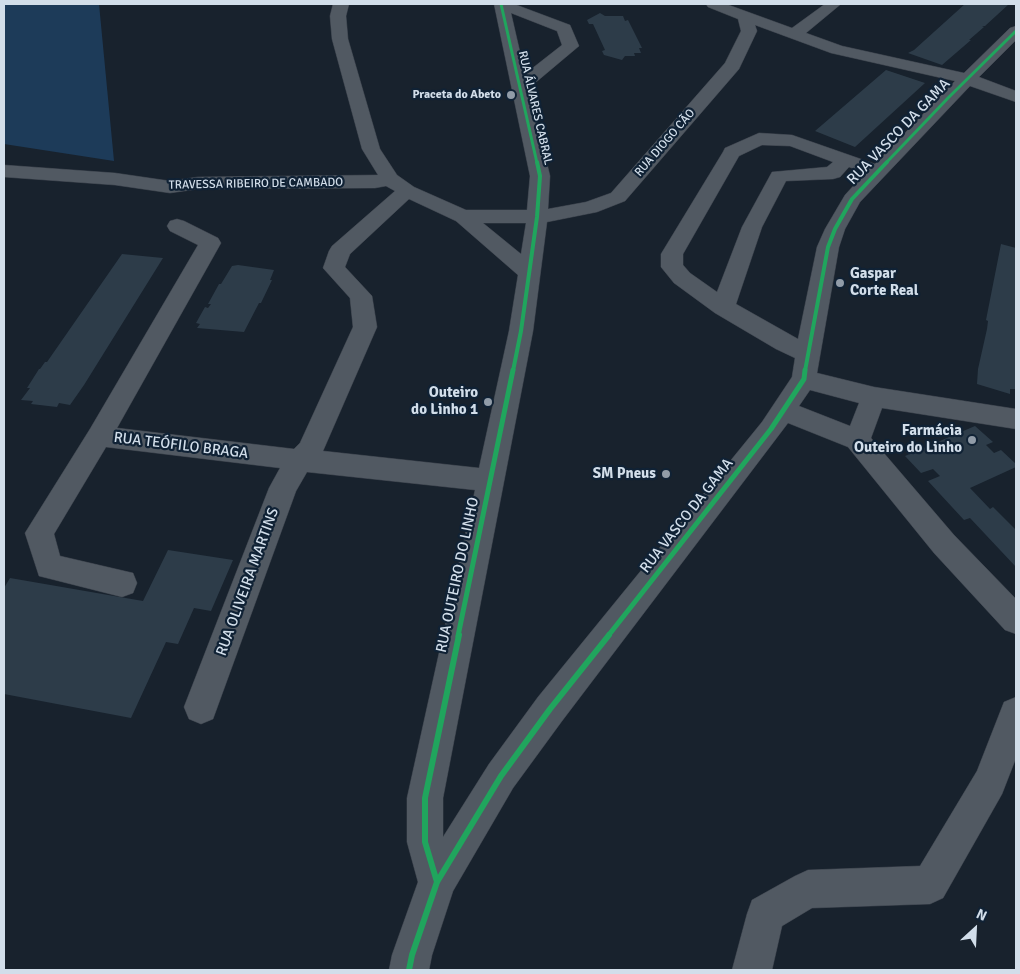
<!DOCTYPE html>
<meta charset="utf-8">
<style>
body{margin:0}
#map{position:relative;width:1020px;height:974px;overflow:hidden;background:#18222d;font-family:Signika,sans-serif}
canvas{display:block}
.frame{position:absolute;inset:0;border:5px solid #d2deea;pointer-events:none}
.north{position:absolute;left:950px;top:904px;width:50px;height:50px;-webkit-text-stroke:4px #102235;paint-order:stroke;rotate:25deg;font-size:14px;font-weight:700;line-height:20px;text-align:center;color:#d2deea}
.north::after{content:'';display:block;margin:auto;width:18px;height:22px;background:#d2deea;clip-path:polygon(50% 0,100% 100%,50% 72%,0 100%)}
</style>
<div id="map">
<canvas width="1020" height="974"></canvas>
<div class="frame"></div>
<div class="north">N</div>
</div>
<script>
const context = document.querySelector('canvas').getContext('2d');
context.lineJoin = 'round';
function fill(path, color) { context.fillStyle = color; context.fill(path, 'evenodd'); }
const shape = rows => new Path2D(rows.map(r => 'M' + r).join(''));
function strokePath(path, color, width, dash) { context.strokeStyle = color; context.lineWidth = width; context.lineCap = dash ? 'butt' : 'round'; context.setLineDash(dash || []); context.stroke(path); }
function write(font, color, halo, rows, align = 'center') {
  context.font = font + ' Signika,sans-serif'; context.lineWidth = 4.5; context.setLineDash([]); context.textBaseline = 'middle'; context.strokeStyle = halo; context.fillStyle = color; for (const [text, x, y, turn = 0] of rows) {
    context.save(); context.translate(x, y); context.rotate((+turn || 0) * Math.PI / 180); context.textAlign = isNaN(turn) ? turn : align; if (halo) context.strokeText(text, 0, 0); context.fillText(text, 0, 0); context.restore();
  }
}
const green = shape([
 [4,4,99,4,114,161,4,144]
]);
const building = shape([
 [965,4,1009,4,985,26,982,26,984,27,969,40,971,40,942,65,908,53,914,50],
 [600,13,605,16,623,16,625,21,628,20,642,48,639,48,641,53,634,53,635,56,625,56,622,60,604,55,602,51,605,50,593,24,589,24,587,20],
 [886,70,925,83,855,147,815,131],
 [1001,244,1016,248,1016,389,1010,389,1010,394,977,384,978,369,987,329,988,321,986,320],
 [122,254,163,258,84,385,70,405,59,403,57,407,31,404,33,401,21,400,30,388,27,388,39,369,40,369,45,362,47,362],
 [238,265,274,270,270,280,272,280,261,303,259,303,244,332,197,328,200,324,196,323,205,307,208,308,211,304,208,304,219,284,221,284,232,266],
 [975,426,993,442,986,445,994,453,1001,450,1016,464,1016,467,970,488,990,509,993,507,1016,530,1016,567,970,518,964,520,928,481,940,476,933,469,921,473,905,456],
 [168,550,233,560,211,611,194,608,178,644,166,642,131,718,4,694,4,588,10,578,143,601]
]);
const minor = shape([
 [333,4,349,4,346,16,348,39,380,149,397,175,414,187,466,210,527,210,530,176,494,4,514,4,570,25,579,46,529,88,550,176,548,209,586,202,611,193,725,63,741,31,738,19,708,7,706,4,726,4,792,28,825,4,841,4,806,33,842,46,964,73,1010,28,1016,26,1016,40,979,77,1016,91,1016,102,970,86,860,202,845,229,839,247,817,373,874,387,1016,409,1016,429,882,408,871,438,954,535,1016,599,1016,634,1005,630,934,553,848,447,788,423,562,721,513,788,453,891,432,955,429,970,389,970,392,955,418,882,407,842,407,798,475,490,307,472,296,491,213,719,201,724,189,719,184,707,269,488,280,468,106,447,54,534,60,556,133,573,137,583,133,593,122,597,39,576,25,533,90,429,198,245,170,231,167,226,170,221,177,219,184,221,218,238,221,243,117,428,294,449,300,443,353,327,350,298,323,268,329,251,332,246,395,191,386,186,375,188,198,189,170,193,115,185,4,177,4,165,115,173,170,181,198,177,378,175,362,149,332,39,330,16,333,4],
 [511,13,557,31,562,45,525,74,511,13],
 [755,25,831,53,955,81,875,164,792,135,759,133,725,148,723,152,661,254,661,267,674,283,715,313,776,349,795,358,792,377,762,422,538,697,489,764,443,837,443,798,533,331,547,222,597,212,625,201,739,69,757,31,755,25],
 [762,145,790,146,833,162,827,167,772,172,742,227,717,292,690,273,683,265,683,254,739,156,762,145],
 [849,167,865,173,845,195,825,229,817,247,798,339,736,304,762,227,786,181,833,179,840,177,849,167],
 [409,199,456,221,518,275,509,331,479,468,323,451,377,327,372,296,345,267,350,254,409,199],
 [483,223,526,223,521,254,483,223],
 [810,390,859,403,850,426,799,406,810,390],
 [1016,697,1016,758,1002,794,943,898,930,904,812,908,782,926,772,970,732,970,747,914,752,900,795,876,808,870,920,866,977,771,1004,702,1016,697]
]);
const cyclewayFar3 = shape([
 [501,4,537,163],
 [886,163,948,98,1016,31]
]);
const cyclewayFar2 = shape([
 [513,371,521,331,537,217,540,176,537,162],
 [805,371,828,247,835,229,852,199,887,162]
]);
const cyclewayFar1 = shape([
 [458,636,513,370],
 [608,636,771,429,804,379,805,370]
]);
const cycleway = shape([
 [437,882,425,842,425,798,459,635],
 [409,970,412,955,437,882,501,776,550,709,609,635]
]);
const markers = [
 [511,95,5,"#919ca8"],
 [840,283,5,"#919ca8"],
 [488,402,5,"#919ca8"],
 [972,440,5,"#919ca8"],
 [666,474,5,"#919ca8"]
];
const farPoinames = [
 ["Praceta do Abeto",501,95]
];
const farStreetnames = [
 ["RUA ÁLVARES CABRAL",535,108,77],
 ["RUA DIOGO CÃO",665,143,-49],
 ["TRAVESSA RIBEIRO DE CAMBADO",256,184,-1]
];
const streetNames = [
 ["RUA VASCO DA GAMA",899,132,-46],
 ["RUA TEÓFILO BRAGA",181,446,7],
 ["RUA VASCO DA GAMA",687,516,-52],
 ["RUA OUTEIRO DO LINHO",458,575,-78],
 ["RUA OLIVEIRA MARTINS",248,582,-70]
];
const poiNames = [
 ["Gaspar",850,274,"left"],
 ["Corte Real",850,291,"left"],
 ["Outeiro",478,393],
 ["do Linho 1",478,410],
 ["Farmácia",962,431],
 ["Outeiro do Linho",962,448],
 ["SM Pneus",656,474]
];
fill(green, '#1d3b59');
fill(building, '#2d3c49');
strokePath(minor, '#373e48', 1);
fill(minor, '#515962');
strokePath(cyclewayFar3, '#20a55d', 3);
strokePath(cyclewayFar2, '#20a55d', 4);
strokePath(cyclewayFar1, '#20a55d', 5);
strokePath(cycleway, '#20a55d', 6);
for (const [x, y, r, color] of markers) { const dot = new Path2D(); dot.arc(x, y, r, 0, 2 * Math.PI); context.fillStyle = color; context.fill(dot); strokePath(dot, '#102235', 2); }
write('bold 12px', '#d2deea', '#102235', farPoinames, 'right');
write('12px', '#d2deea', '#102235', farStreetnames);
write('15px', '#d2deea', '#102235', streetNames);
write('bold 15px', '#d2deea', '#102235', poiNames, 'right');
</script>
